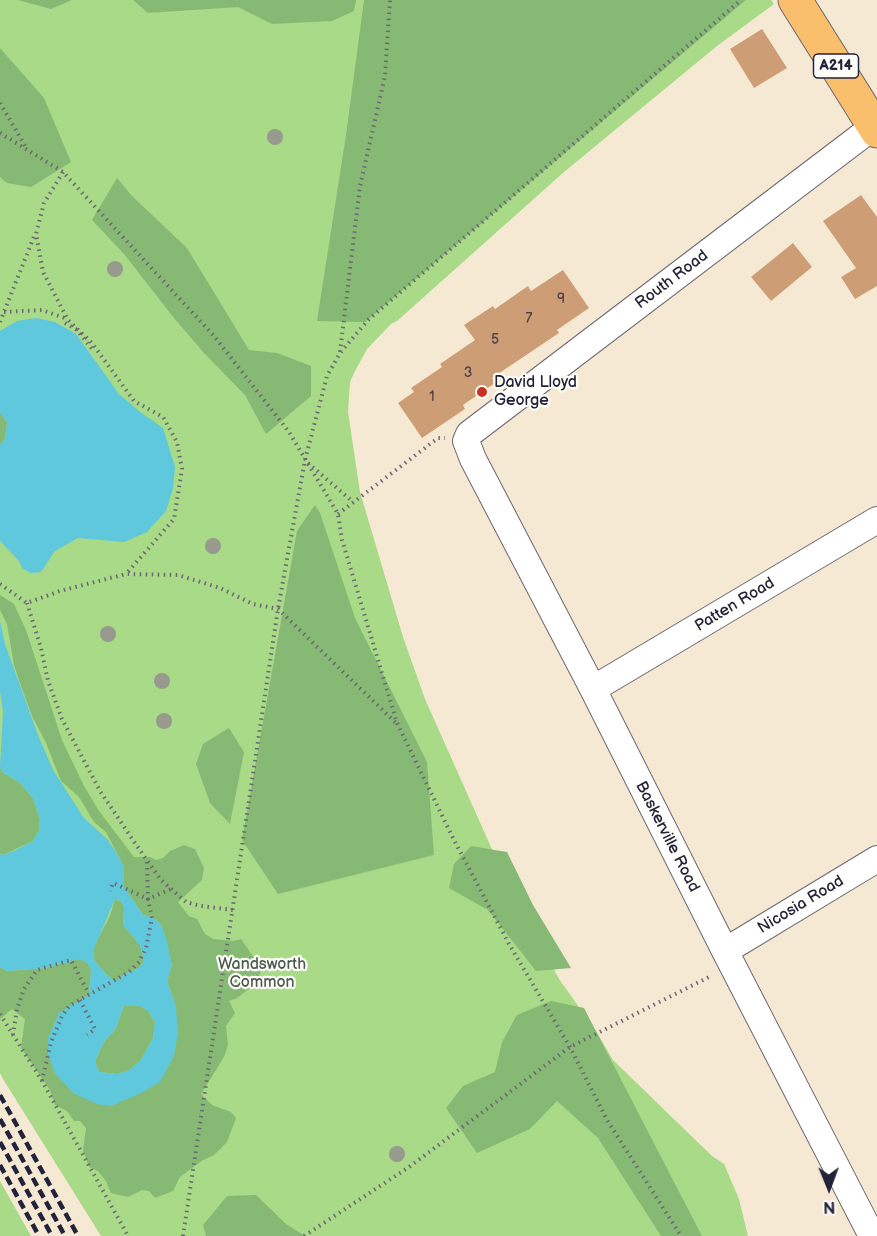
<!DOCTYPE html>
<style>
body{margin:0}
#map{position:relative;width:877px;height:1236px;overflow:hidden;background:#f6e9d4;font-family:"Balsamiq Sans",sans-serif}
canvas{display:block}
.north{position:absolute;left:799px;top:1158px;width:60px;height:60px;-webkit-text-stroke:4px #fdfcf7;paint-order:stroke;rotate:179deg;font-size:16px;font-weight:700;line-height:24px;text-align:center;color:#22223b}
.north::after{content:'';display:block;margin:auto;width:21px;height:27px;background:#22223b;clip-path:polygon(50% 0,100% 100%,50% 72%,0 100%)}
</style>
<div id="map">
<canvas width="877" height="1236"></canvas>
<div class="north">N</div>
</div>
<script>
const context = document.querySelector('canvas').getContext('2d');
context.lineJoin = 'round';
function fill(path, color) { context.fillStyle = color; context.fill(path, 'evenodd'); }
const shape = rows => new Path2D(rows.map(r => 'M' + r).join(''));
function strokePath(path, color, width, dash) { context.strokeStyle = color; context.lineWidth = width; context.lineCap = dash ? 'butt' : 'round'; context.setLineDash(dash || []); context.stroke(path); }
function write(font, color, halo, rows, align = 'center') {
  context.font = font + ' "Balsamiq Sans",sans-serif'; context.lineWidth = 4.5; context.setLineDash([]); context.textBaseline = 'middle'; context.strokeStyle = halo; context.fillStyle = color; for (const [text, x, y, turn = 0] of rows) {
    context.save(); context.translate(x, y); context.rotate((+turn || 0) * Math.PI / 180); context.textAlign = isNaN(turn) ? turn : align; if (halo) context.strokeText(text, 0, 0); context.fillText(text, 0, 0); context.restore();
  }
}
const green = shape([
 [0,0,771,0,774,4,717,46,564,172,397,321,391,324,367,349,355,371,350,382,348,412,360,492,403,637,425,699,499,865,559,979,596,1031,613,1060,712,1156,724,1164,739,1199,748,1236,101,1236,3,1079,0,1073],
 [0,1181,31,1236,0,1236]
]);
const forest = shape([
 [18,0,72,0,51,9],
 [133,0,356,0,354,11,332,21,272,24,238,7,148,13],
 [364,0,746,0,365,322,317,321,346,135],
 [0,48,44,98,71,162,31,187,7,183,0,177],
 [117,178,132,196,187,248,249,350,277,353,311,366,311,396,266,434,245,395,205,354,174,318,124,254,92,220],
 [0,413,7,422,5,439,0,445],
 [315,505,320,513,355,618,427,762,434,855,278,894,242,840,297,531],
 [0,595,14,604,26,630,62,740,84,786,99,811,134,857,150,857,156,860,163,858,170,851,184,845,195,849,204,868,202,880,178,902,189,916,197,919,205,934,213,939,233,941,241,939,261,968,258,982,237,998,229,1001,235,1013,226,1026,228,1045,224,1057,201,1094,212,1105,231,1112,236,1118,227,1142,214,1155,203,1160,180,1177,173,1191,155,1198,149,1191,142,1190,128,1197,111,1193,106,1181,98,1171,89,1167,83,1150,86,1128,80,1121,74,1121,67,1111,55,1105,50,1090,21,1048,25,1019,12,1009,0,1019,0,967,7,971,46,968,79,959,88,963,91,970,89,994,48,1054,141,1093,176,1007,167,981,172,965,162,926,154,918,143,915,124,887,124,867,106,832,94,822,79,797,61,781,46,743,32,716,21,686,14,665,7,624,0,610],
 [229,728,244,752,230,824,210,803,196,764,203,744],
 [0,767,2,772,19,782,33,798,40,820,39,830,33,841,3,855,0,854],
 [471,846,507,852,533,905,571,968,536,971,488,910,449,888,454,864],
 [115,899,122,902,124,908,123,925,140,945,144,961,138,969,129,972,115,981,107,975,94,960,93,951,95,944,110,916],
 [551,1001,584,1008,702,1236,661,1236,598,1138,557,1101,530,1129,477,1153,446,1108,463,1086,495,1072,502,1042,517,1015],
 [124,1006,140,1006,148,1011,155,1022,153,1038,141,1060,129,1070,118,1074,99,1072,95,1061,105,1040,115,1030],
 [256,1195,286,1224,305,1236,206,1236,203,1225,227,1196]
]);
const water = shape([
 [36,318,55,322,76,334,119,394,140,412,163,428,175,467,173,488,166,511,147,532,124,542,78,538,55,551,41,572,31,573,22,568,19,561,0,541,0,445,5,439,7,422,0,413,0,331,17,321],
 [0,621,5,644,38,735,53,770,84,818,108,840,117,854,124,867,124,887,143,915,154,918,162,926,167,942,172,965,167,981,176,1007,178,1033,174,1056,160,1082,141,1093,111,1106,97,1104,73,1093,55,1073,48,1054,48,1038,59,1013,89,994,91,971,88,963,79,959,46,968,7,971,0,967,0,854,3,855,16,850,33,841,39,830,40,820,33,798,19,782,2,772,0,767,3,711,0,692],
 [115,899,122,902,124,908,123,925,140,945,144,961,138,969,129,972,115,981,107,975,94,960,93,951],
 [124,1006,140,1006,148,1011,155,1022,153,1038,141,1060,129,1070,117,1074,99,1072,95,1061,105,1040,115,1030]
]);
const building = shape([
 [762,29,787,68,754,88,730,49],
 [861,195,877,217,877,286,855,299,841,277,856,268,823,221],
 [793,243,812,267,771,301,751,277],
 [563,270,589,308,557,330,559,333,492,378,495,383,463,405,465,409,422,438,398,403,414,392,411,388,442,367,440,364,475,340,464,325,493,306,495,309,528,286,531,291]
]);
const path = shape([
 [0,103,27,149],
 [0,133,63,172,214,336,289,432,338,514,342,540,397,723,454,840,509,944,570,1047,607,1120,681,1236],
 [63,172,44,203,36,234,43,272,68,320,92,343,134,401,163,417,177,442,182,469,174,519,126,574],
 [4,312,42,310,67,319],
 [0,322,35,234],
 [65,323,77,330,92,349],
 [340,352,360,186,385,76,390,0],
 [308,463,353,502],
 [338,514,438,438,445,438],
 [0,584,27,603,60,591,126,574,178,575,220,588,253,604,278,609,396,723],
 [27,603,41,648,48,681,62,719,100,791,137,846,161,880,186,902,201,906,233,910],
 [147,862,148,899,171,889],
 [80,1000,95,1029,87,1035],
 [0,1014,42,1081,128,1236],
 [13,1035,17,1009,24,989,37,970,71,960,89,994],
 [42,1081,51,1042,62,1016,69,1006,129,972,139,962,146,948,152,918,148,899,113,883,110,891],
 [183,1236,278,609,305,460,327,376,340,353,368,320,741,0],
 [304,1236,409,1167,570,1047,711,976]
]);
const street = shape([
 [593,689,877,520],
 [725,951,877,859],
 [872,1236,725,951,593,689,473,459,466,441,469,434,877,124]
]);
const highway = shape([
 [795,0,877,131]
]);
const rail = shape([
 [0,1095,78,1236],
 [0,1119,65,1236],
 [0,1142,52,1236],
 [0,1165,39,1236]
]);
const trees = [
 [275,137],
 [115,269],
 [213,546],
 [108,634],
 [162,681],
 [164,721],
 [397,1154]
];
const markers = [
 [482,392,6,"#c8321e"]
];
const numberNames = [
 ["9",561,299],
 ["7",529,319],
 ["5",495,340],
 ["3",468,373],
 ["1",432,397]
];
const shields = [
 [836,66,45]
];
const shieldNames = [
 ["A214",836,66]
];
const streetNames = [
 ["Routh Road",672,280,-37],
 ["Patten Road",735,605,-31],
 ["Baskerville Road",667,837,63],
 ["Nicosia Road",801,905,-31]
];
const poiNames = [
 ["David Lloyd",494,383],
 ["George",494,401]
];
const parkNames = [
 ["Wandsworth",262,965],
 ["Common",262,983]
];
fill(green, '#a8da88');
fill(forest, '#86ba74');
fill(water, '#60c8dd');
fill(building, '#cd9e75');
strokePath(street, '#6c6871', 28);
strokePath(highway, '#6c6871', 35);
strokePath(path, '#6c6871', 4, [1.5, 4.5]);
strokePath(street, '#fff', 26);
strokePath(highway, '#f9bf6d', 33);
strokePath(rail, '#22223b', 4.5, [9, 4.5]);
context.fillStyle = '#979a8c';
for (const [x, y] of trees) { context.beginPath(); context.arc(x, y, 8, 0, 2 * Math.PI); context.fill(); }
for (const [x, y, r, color] of markers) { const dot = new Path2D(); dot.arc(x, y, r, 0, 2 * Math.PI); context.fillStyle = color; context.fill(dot); strokePath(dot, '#fdfcf7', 2); }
write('14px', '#4d414a', null, numberNames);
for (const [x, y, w] of shields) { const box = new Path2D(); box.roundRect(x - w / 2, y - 12, w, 24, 4.5); context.fillStyle = '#fdfcf7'; context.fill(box); strokePath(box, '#22223b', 1.5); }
write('bold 15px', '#22223b', null, shieldNames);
write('16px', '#22223b', '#fdfcf7', streetNames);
write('16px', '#22223b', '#fdfcf7', poiNames, 'left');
write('16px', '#4a5952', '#fdfcf7', parkNames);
</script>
